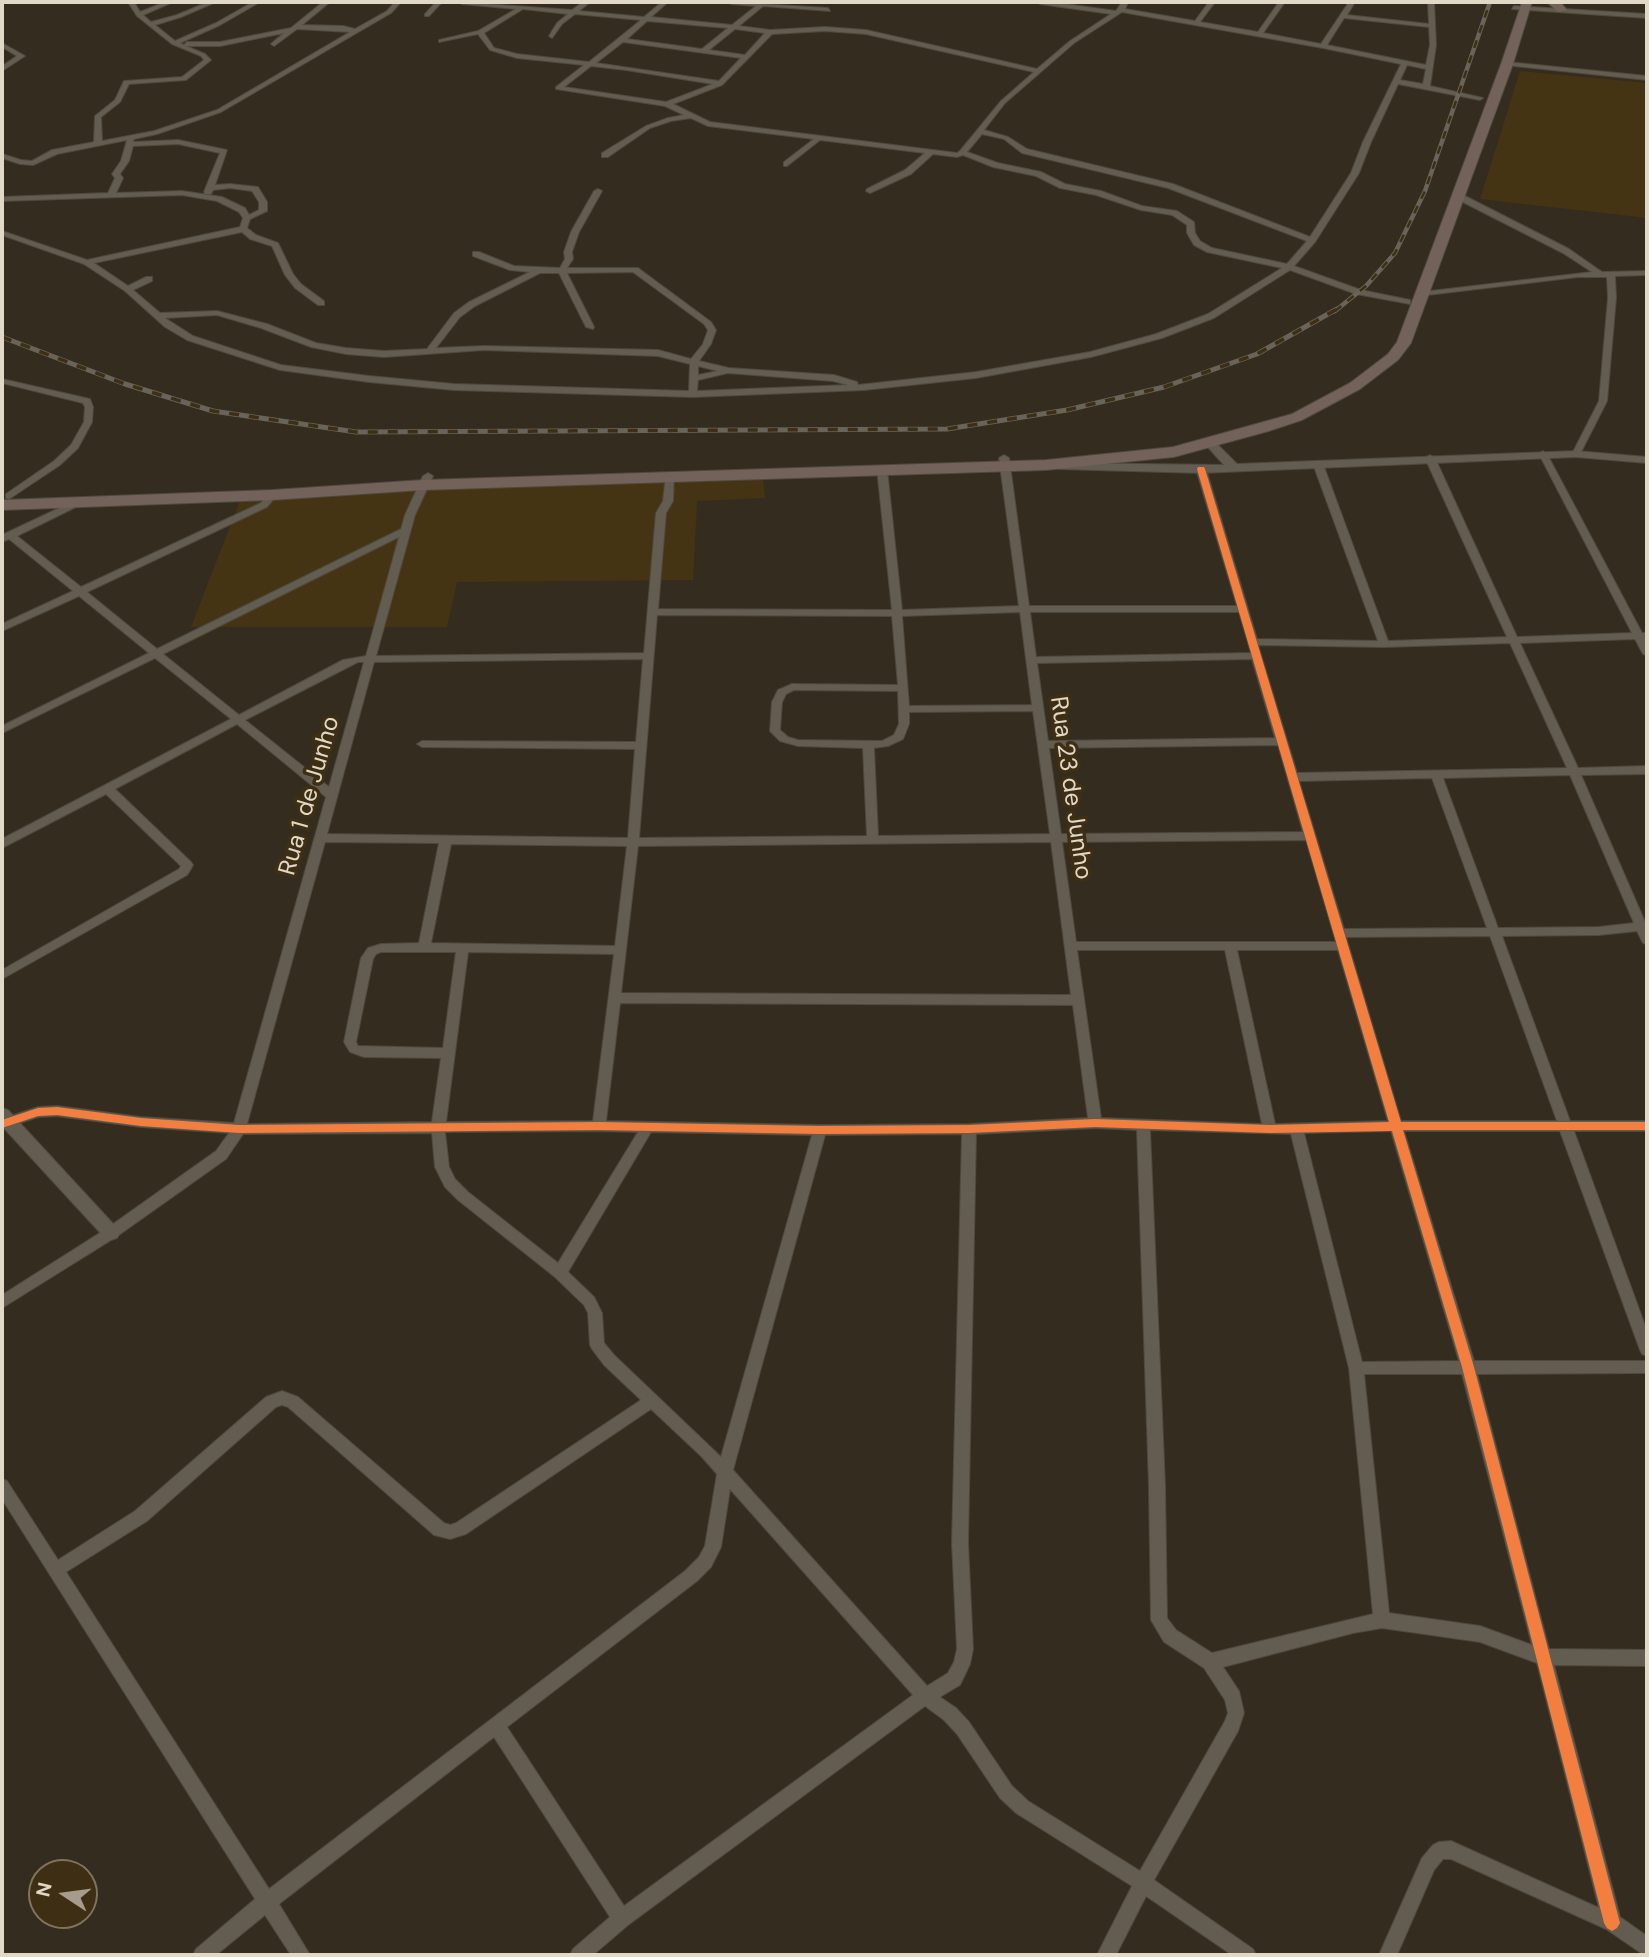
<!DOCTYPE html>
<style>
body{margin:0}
#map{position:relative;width:1649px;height:1957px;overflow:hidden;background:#342c1e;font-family:"DM Sans",sans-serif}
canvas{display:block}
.frame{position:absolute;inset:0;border:4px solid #e2d8c8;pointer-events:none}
.north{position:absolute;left:28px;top:1859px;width:70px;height:70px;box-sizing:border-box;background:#3e2f14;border:2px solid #80735c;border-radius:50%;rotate:283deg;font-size:19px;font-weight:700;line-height:28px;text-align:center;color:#e2d8c8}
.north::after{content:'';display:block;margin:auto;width:24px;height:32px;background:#a59c8c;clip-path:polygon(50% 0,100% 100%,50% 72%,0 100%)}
</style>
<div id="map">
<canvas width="1649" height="1957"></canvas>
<div class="frame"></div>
<div class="north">N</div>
</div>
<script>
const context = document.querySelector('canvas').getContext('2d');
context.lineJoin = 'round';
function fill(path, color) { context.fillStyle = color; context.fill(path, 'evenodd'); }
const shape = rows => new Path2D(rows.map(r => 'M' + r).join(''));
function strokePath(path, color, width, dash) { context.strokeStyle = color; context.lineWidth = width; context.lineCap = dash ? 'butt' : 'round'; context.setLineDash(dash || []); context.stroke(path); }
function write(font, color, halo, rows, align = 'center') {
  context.font = font + ' "DM Sans",sans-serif'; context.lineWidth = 7; context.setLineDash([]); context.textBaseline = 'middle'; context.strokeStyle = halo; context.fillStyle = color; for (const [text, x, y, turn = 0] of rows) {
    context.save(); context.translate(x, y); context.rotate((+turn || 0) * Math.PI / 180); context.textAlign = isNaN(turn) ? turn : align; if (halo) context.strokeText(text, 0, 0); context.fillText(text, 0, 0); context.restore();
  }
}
const built = shape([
 [1520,71,1647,83,1647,218,1480,199],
 [763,479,765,498,697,501,693,580,457,582,447,627,191,627,241,498,250,493]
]);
const minor = shape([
 [128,2,134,2,140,12,165,2,173,2,143,15,151,22,177,15,208,2,216,2,181,17,155,25,175,41,216,23,253,2,260,2,220,25,180,43,184,45,187,42,220,42,291,28,323,2,330,2,302,25,343,26,355,29,387,11,395,2,401,2,391,13,221,112,157,134,134,139,133,142,178,140,227,150,215,185,230,184,258,187,267,202,267,211,250,219,247,228,256,235,278,243,293,274,301,284,324,301,324,305,318,305,295,288,285,275,272,246,250,239,242,232,94,263,128,286,146,277,152,277,152,281,133,290,160,313,217,311,267,324,316,343,346,348,384,351,427,349,454,313,469,302,530,272,510,270,473,256,473,252,479,252,514,266,560,268,565,259,564,252,571,232,594,191,598,189,602,191,579,232,572,252,573,259,567,268,638,268,711,322,716,330,711,344,699,361,729,368,834,375,857,382,858,385,976,372,1090,352,1156,334,1208,314,1282,268,1207,252,1194,245,1187,233,1187,225,1172,215,1141,210,1096,195,1060,188,1036,176,993,167,963,155,957,157,933,154,911,174,870,193,866,191,867,189,905,170,925,153,820,140,787,166,784,166,784,162,814,139,708,126,691,118,671,121,650,128,608,157,602,157,602,153,646,126,668,118,684,115,665,106,556,89,556,87,584,65,517,58,490,50,478,34,439,42,439,40,478,31,516,9,462,4,459,2,572,10,583,2,590,2,579,11,644,17,662,2,668,2,651,17,732,25,756,6,731,4,728,2,828,8,830,11,763,6,739,26,770,30,825,27,866,30,1037,69,1070,41,1111,14,1040,4,1037,2,1051,2,1116,11,1122,2,1128,2,1125,9,1195,21,1209,2,1215,2,1200,22,1258,32,1279,2,1285,2,1263,33,1321,44,1349,2,1355,2,1347,15,1429,24,1428,2,1434,2,1436,45,1430,86,1483,98,1480,100,1398,84,1371,142,1359,173,1315,242,1294,266,1361,290,1410,300,1410,304,1356,294,1290,270,1214,318,1162,338,1091,357,976,378,864,390,693,397,454,390,369,382,280,370,187,340,165,327,125,291,84,264,2,235,2,231,87,260,240,227,243,218,239,212,217,201,182,195,2,201,2,197,108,193,115,178,112,174,121,161,127,140,57,154,33,165,20,164,2,158,2,154,21,160,32,161,52,150,94,142,95,116,115,100,124,81,182,77,204,60,201,56,172,44,137,16,128,2],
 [523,9,568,14,557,23,549,36,552,38,562,24,575,14,641,20,589,62,517,54,494,48,484,33,523,9],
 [1122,12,1323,48,1401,64,1363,142,1351,173,1310,237,1173,184,1027,149,1008,137,984,130,1005,103,1074,43,1122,12],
 [1344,18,1429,27,1430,45,1426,65,1327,45,1344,18],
 [647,21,728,28,702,49,627,39,647,21],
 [297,29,350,32,217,110,154,131,102,141,101,117,120,102,129,84,186,80,211,60,205,54,186,46,220,46,284,33,272,43,271,44,274,46,297,29],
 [735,29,765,33,745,55,709,50,735,29],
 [825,31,866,34,1034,72,1001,101,960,151,957,153,710,122,673,104,722,85,772,34,825,31],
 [623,42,741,58,719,81,596,63,623,42],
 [1407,65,1426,69,1423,84,1400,80,1407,65],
 [591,66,626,70,713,84,666,102,564,87,591,66],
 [982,134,1004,139,1022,153,1168,188,1307,241,1287,264,1212,248,1200,241,1195,233,1194,222,1177,211,1142,206,1101,191,1065,184,1041,172,998,163,967,152,982,134],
 [178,144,220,153,204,192,205,194,211,194,213,190,230,188,252,191,259,202,259,210,249,215,245,208,222,197,182,191,116,193,123,178,120,174,129,161,133,146,178,144],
 [633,272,704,324,708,330,703,344,691,359,658,350,484,346,436,348,460,317,475,306,540,273,559,273,586,327,593,329,594,327,567,273,633,272],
 [217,315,261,328,311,347,346,354,384,357,484,350,658,356,690,364,689,391,454,384,369,376,281,365,193,336,165,318,217,315],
 [698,366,718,371,698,375,698,366],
 [728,373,833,381,848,385,697,391,698,380,728,373],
 [436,2,442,2,429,16,425,16,425,14,436,2],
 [1514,6,1647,14,1647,18,1512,9,1514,6],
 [2,43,25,56,2,71,2,66,17,56,2,47,2,43],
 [1507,62,1647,76,1647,80,1505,65,1505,63,1507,62],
 [1455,194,1461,194,1569,249,1602,272,1647,271,1647,275,1615,276,1616,298,1607,401,1579,456,1573,456,1572,454,1599,401,1608,298,1607,277,1578,277,1419,296,1419,292,1422,292,1592,272,1563,253,1455,198,1455,194],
 [2,379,90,399,93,407,92,422,78,448,60,465,9,499,6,498,6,494,54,461,71,445,84,422,85,407,83,403,2,383,2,379],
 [1543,451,1547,454,1642,633,1647,633,1647,639,1645,639,1647,643,1647,655,1643,654,1635,639,1520,643,1578,768,1647,766,1647,774,1581,775,1645,922,1647,922,1647,944,1643,943,1637,931,1599,935,1502,936,1570,1121,1647,1121,1647,1131,1574,1131,1647,1331,1647,1356,1642,1354,1640,1350,1560,1131,1404,1131,1474,1361,1647,1361,1647,1373,1477,1374,1549,1649,1647,1650,1647,1666,1554,1665,1620,1917,1647,1936,1647,1955,1641,1953,1606,1929,1451,1859,1443,1859,1434,1870,1397,1955,1379,1955,1422,1858,1433,1845,1439,1842,1451,1841,1599,1908,1537,1663,1480,1642,1382,1628,1353,1633,1223,1667,1239,1691,1244,1713,1238,1731,1154,1880,1253,1949,1256,1955,1232,1955,1146,1896,1116,1955,1097,1955,1132,1886,1016,1813,1000,1798,957,1734,944,1720,925,1706,628,1925,593,1955,570,1955,573,1949,610,1917,494,1737,279,1904,310,1955,291,1955,265,1915,216,1955,193,1955,196,1949,255,1899,2,1499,2,1479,7,1481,58,1560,135,1511,266,1397,282,1391,298,1397,444,1523,450,1525,456,1523,641,1400,604,1365,592,1349,590,1345,588,1313,584,1305,555,1277,458,1200,445,1187,435,1167,432,1133,243,1134,226,1159,116,1237,2,1308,2,1295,106,1229,216,1151,229,1133,141,1127,57,1116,38,1117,2,1129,2,1119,38,1107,57,1106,141,1117,234,1123,326,797,237,724,115,789,191,862,193,865,189,872,187,875,2,979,2,970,179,869,181,866,106,794,2,848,2,839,231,719,155,658,2,733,2,726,149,653,79,596,2,631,2,624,73,591,9,539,2,542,2,535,72,502,78,502,78,506,17,536,81,587,261,503,269,493,275,493,277,495,267,507,87,592,157,649,401,529,405,515,423,476,428,473,433,476,415,515,376,656,644,653,656,513,663,501,666,474,669,473,674,476,673,501,666,513,658,609,892,610,877,469,882,466,887,469,902,610,1019,606,999,458,1004,455,1009,458,1029,606,1237,606,1196,469,1201,466,1206,469,1257,639,1378,641,1313,464,1318,461,1323,464,1388,641,1507,637,1425,458,1430,455,1435,458,1517,637,1632,633,1539,454,1543,451],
 [399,537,366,656,343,660,239,715,163,654,399,537],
 [1020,612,1032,705,909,706,902,616,1020,612],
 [1030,612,1239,612,1251,653,1036,657,1030,612],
 [657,615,892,616,898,685,792,684,778,690,772,702,770,731,780,741,798,746,863,748,867,836,639,838,657,615],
 [1510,643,1567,768,1297,773,1258,645,1384,647,1510,643],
 [643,659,636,742,422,741,417,744,422,747,635,749,628,838,327,834,374,662,643,659],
 [1252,659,1275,738,1048,741,1037,663,1252,659],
 [358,662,364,662,329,787,245,720,358,662],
 [794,690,898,691,899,724,894,735,882,741,798,740,788,737,780,730,782,702,786,694,794,690],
 [1033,711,1050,834,878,836,874,748,888,746,903,739,909,724,909,712,1033,711],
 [1278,745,1303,832,1061,834,1049,748,1278,745],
 [1570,775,1634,923,1599,927,1498,928,1443,778,1570,775],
 [1432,778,1487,928,1344,929,1299,781,1432,778],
 [1306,840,1336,942,1076,942,1062,842,1306,840],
 [325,842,439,843,419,943,381,944,368,948,361,958,344,1042,350,1052,364,1057,441,1058,432,1122,247,1124,325,842],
 [1051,842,1071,995,621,993,638,846,1051,842],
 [451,844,627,846,615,946,431,943,451,844],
 [1490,936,1557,1121,1401,1121,1346,937,1490,936],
 [1077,950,1225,950,1262,1124,1101,1118,1077,950],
 [1237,950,1338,950,1388,1121,1275,1124,1237,950],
 [381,952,456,952,443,1048,358,1046,356,1042,373,959,376,954,381,952],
 [468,952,614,954,593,1121,446,1122,468,952],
 [620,1003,1073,1005,1088,1118,969,1124,820,1125,606,1121,620,1003],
 [1095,1128,1137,1130,1149,1486,1151,1620,1164,1642,1204,1668,1225,1700,1228,1713,1225,1721,1140,1871,1028,1801,1012,1786,969,1722,956,1708,940,1697,960,1685,970,1664,973,1649,968,1543,976,1134,1095,1128],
 [1150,1130,1291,1134,1349,1368,1373,1614,1212,1653,1176,1630,1167,1618,1165,1486,1150,1130],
 [599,1131,638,1132,558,1263,468,1192,455,1179,449,1167,445,1132,599,1131],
 [1391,1131,1459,1361,1362,1362,1304,1133,1391,1131],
 [651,1132,812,1135,721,1457,614,1355,604,1343,602,1313,594,1297,568,1272,651,1132],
 [962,1134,952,1543,957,1649,954,1662,948,1673,927,1686,733,1470,825,1135,962,1134],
 [1364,1374,1462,1374,1532,1645,1480,1626,1389,1613,1364,1374],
 [282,1405,288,1407,434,1535,450,1539,466,1534,651,1409,701,1456,717,1474,705,1546,699,1557,685,1571,269,1889,66,1572,147,1521,276,1407,282,1405],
 [730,1489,913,1695,624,1906,507,1727,697,1581,711,1567,721,1547,730,1489]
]);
const tertiary = shape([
 [1211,441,1215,442,1237,464,1576,451,1647,457,1647,463,1576,457,1201,473,1059,469,1053,466,1059,463,1224,465,1205,444,1211,441],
 [2,1108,8,1110,117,1228,120,1233,117,1238,111,1240,105,1238,2,1126,2,1108]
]);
const trunk = shape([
 [1522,2,1532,2,1513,64,1411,343,1398,360,1360,389,1302,420,1269,431,1174,457,1046,470,423,490,272,500,2,510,2,500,272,490,423,480,1046,460,1173,447,1292,414,1350,383,1388,354,1397,342,1501,64,1522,2],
 [1547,2,1560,2,1567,10,1558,12,1547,2]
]);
const railFar1 = shape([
 [1335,311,1366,286,1395,253,1425,191,1490,2]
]);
const rail = shape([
 [2,337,125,384,213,411,356,432,947,429,1067,410,1164,387,1257,354,1337,309]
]);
const cycleway = shape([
 [1198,467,1204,467,1205,469,1401,1122,1647,1122,1647,1130,1403,1130,1474,1367,1620,1923,1617,1928,1612,1931,1607,1928,1604,1923,1462,1367,1392,1131,1270,1133,1095,1127,969,1133,820,1134,599,1130,239,1133,141,1126,57,1115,38,1116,2,1128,2,1120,38,1108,57,1107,141,1118,239,1125,599,1122,820,1126,969,1125,1095,1119,1270,1125,1389,1122,1197,469,1198,467]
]);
const streetNames = [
 ["Rua 23 de Junho",1070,788,82],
 ["Rua 1 de Junho",310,796,-74]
];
fill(built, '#453413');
strokePath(minor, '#4f483c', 2);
strokePath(tertiary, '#4f483c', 2);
strokePath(trunk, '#4f483c', 2);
fill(minor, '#625c51');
fill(tertiary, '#625c51');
fill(trunk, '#73625a');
strokePath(railFar1, '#69635a', 4.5);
strokePath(rail, '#69635a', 5);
strokePath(railFar1, '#3e2f14', 2.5, [8]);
strokePath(rail, '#3e2f14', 3.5, [10]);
fill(cycleway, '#f27e40');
write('24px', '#e2d8c8', '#3e2f14', streetNames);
</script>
